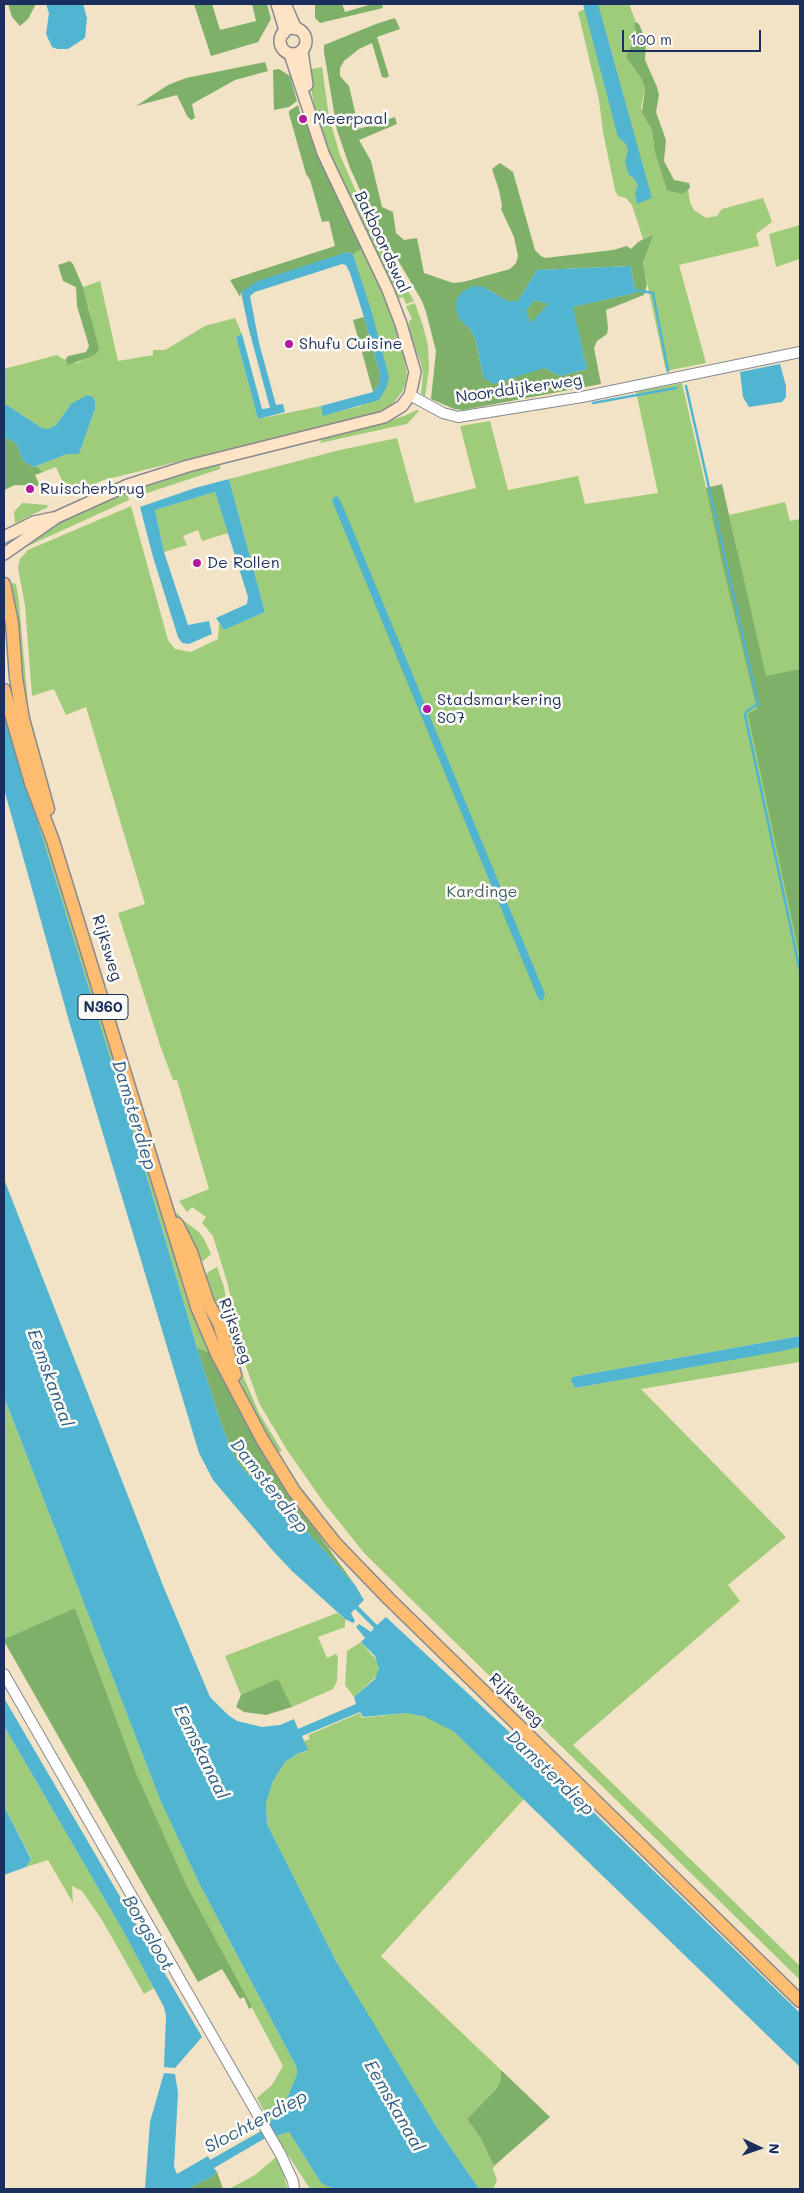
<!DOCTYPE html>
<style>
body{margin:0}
#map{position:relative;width:804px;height:2193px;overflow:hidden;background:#f2e3c6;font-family:Mali,sans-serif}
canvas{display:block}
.frame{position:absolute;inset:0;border:5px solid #1b2f5e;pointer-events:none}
.north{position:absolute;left:734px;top:2123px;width:50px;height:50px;-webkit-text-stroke:4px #fdfcf7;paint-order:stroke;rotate:93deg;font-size:14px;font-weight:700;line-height:20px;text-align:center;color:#1b2f5e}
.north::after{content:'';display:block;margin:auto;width:18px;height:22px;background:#1b2f5e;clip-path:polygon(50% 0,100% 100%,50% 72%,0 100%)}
.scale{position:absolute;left:622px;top:30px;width:139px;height:22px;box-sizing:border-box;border:2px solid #1b2f5e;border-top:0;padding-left:6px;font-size:15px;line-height:18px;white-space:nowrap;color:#1b2f5e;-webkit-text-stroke:4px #fdfcf7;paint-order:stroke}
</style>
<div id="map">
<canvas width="804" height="2193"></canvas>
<div class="frame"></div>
<div class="north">N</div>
<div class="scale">100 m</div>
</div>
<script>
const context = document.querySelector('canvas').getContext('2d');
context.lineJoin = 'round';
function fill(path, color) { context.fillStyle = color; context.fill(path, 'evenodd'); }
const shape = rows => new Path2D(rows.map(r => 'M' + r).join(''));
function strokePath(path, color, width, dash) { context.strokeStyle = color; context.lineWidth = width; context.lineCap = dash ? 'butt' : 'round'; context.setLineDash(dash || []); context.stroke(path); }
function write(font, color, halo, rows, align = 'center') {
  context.font = font + ' Mali,sans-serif'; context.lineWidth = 5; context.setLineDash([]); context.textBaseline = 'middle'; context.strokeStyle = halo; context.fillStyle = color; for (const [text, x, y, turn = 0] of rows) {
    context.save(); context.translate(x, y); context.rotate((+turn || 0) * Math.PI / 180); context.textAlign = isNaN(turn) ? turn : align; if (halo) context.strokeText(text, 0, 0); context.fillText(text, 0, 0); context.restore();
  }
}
const green = shape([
 [597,4,629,4,636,22,634,25,636,35,626,57,641,78,645,89,641,108,652,130,655,153,667,191,683,194,688,189,690,202,694,210,706,218,717,216,722,209,763,198,770,216,772,222,756,234,759,246,679,265,706,363,666,371,643,264,652,234,643,239,632,205,626,198,618,196,615,190,603,132,599,100,578,12],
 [322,67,329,117,340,155,372,228,414,301,406,304,403,297,398,299,393,292,329,152,317,119,307,70],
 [800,225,800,259,776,267,769,234],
 [363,248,381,285,399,338,404,358,407,375,405,384,402,392,392,405,381,411,104,480,73,493,70,485,62,481,56,467,43,472,37,466,67,454,79,454,95,409,71,404,56,425,48,429,42,428,4,403,4,369,57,355,65,360,66,363,77,363,96,354,90,313,83,287,100,281,118,361,153,355,153,350,165,350,205,326,235,318,242,334,236,337,258,419,321,406,324,415,361,406,389,377,353,254],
 [415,303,423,326,428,346,429,369,425,397,421,393,423,374,421,364,409,331,409,321,412,319,406,306],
 [682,383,721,553,737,549,729,515,785,502,790,521,800,519,800,1336,572,1377,571,1381,575,1388,800,1347,800,1362,641,1389,786,1537,728,1585,740,1601,573,1745,800,1966,800,1980,365,1554,324,1503,287,1450,259,1403,242,1355,228,1285,213,1236,202,1223,206,1217,192,1207,187,1212,179,1201,209,1189,177,1080,173,1080,160,1045,118,913,145,904,86,707,66,715,54,689,32,696,25,605,18,568,20,559,28,550,131,506,168,640,175,649,191,652,218,639,219,623,224,630,265,612,229,479,340,450,397,438,415,503,476,488,460,426,490,421,508,490,578,476,585,504,658,493,636,392],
 [417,410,419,411,407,424,320,443,322,438,380,424,404,416],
 [220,464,220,469,141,495,137,489,188,471],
 [127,492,129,500,17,551,28,541,64,519],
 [215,492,228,533,202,541,198,530,183,536,187,545,164,552,155,510],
 [22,503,47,505,48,507,15,523,14,512],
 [13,583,16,584,19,602,29,716,20,669,18,619,11,584],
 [4,699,214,1354,197,1348,146,1174,39,826,26,788,4,712],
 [177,1213,184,1221,199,1232,204,1239,211,1254,203,1261,200,1260,177,1220,175,1214],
 [217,1267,224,1287,233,1342,244,1378,259,1413,282,1451,280,1452,276,1451,257,1419,237,1374,205,1277,208,1272],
 [4,1397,161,1802,200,1885,297,2068,297,2074,283,2108,270,2122,257,2098,272,2085,283,2066,187,1886,137,1775,75,1608,4,1639],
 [337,1613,345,1619,345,1627,318,1637,327,1658,336,1654,338,1657,337,1681,333,1689,292,1707,278,1680,241,1695,225,1656],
 [361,1642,378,1662,379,1674,354,1697,345,1685,347,1651],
 [360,1713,362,1718,406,1713,432,1719,453,1731,524,1799,381,1956,501,2070,501,2081,497,2088,467,2119,480,2137,494,2166,493,2169,497,2180,493,2189,479,2189,436,2126,385,2044,337,1963,267,1824,266,1803,269,1793,273,1781,285,1762,297,1754,307,1751,304,1741,310,1739,308,1735],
 [4,1726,122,1929,154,1988,144,1994,102,1920,82,1891,72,1886,73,1903,48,1860,26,1867,31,1858,4,1806],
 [289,2132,321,2183,337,2189,310,2189,276,2136],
 [276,2157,283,2170,287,2189,229,2189,255,2175]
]);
const forest = shape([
 [8,4,36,4,28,19,20,26,12,17],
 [194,4,212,4,220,30,256,21,252,4,267,4,271,19,258,42,211,56],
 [315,4,342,4,345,12,372,4,382,4,383,8,320,23,315,18],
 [395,18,400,29,377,37,389,76,386,78,382,77,372,43,359,49,344,61,340,68,340,76,349,86,359,129,395,117,397,124,359,140,371,161,382,207,393,212,396,233,404,240,417,238,424,273,453,283,463,282,510,269,516,263,518,256,514,237,501,209,502,206,499,190,492,169,500,163,513,172,535,250,541,256,545,258,613,250,627,246,631,249,638,242,653,234,643,263,647,285,644,295,606,310,608,328,607,334,597,341,594,348,601,384,463,410,454,409,431,399,436,351,426,312,422,301,373,218,350,168,337,130,324,52,324,45,376,24],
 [631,266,635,293,572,307,587,369,560,376,544,368,483,377,476,341,471,330,459,319,484,287,507,301,518,301,537,270],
 [636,22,639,24,646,41,645,60,657,87,659,95,656,112,666,140,664,161,674,180,689,183,690,188,683,194,667,191,655,153,652,130,642,112,645,89,641,78,626,57,636,35,634,25],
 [265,62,268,71,235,80,192,104,195,118,191,120,187,116,177,95,136,106,168,85,186,78],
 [279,69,290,76,297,101,289,107,274,110,273,70],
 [298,105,302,119,304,119,312,133,363,248,353,254,347,252,241,292,240,297,230,280,335,246,329,221,322,222,310,180,306,174,289,114,289,111],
 [70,261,73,264,83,287,99,349,96,354,88,358,68,365,65,360,68,356,86,352,89,346,77,306,76,287,63,281,58,265],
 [535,300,548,304,531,324,526,311],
 [364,317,380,374,380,383,373,392,353,320],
 [4,437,16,443,23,461,34,467,37,466,43,472,35,475,40,486,15,485,4,490],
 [722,484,766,676,800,669,800,958,749,719,748,714,757,709,724,571,706,488],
 [197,1348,214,1354,258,1444,288,1492,355,1585,314,1539,242,1468,233,1454,221,1423],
 [75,1608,137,1775,187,1886,252,2007,249,2009,244,1997,240,1999,222,1969,198,1982,4,1641,4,1639],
 [278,1679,292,1707,266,1715,244,1712,236,1707,241,1695],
 [501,2070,550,2117,494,2166,480,2137,467,2119,497,2088,501,2080],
 [217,2172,223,2189,186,2189,210,2178]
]);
const water = shape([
 [46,4,83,4,87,18,85,38,68,49,57,49,52,47,46,34,49,13],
 [583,4,598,4,652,198,637,204,635,193,638,186,634,178,629,175,625,162,628,150,626,144,618,137],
 [347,252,353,254,372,313,389,377,387,386,379,400,323,416,321,406,373,392,380,383,380,374,364,317,350,273,346,265,342,264,255,292,250,296,259,343,276,405,283,404,285,412,258,419,236,337,242,334,262,409,270,408,248,326,241,292,258,281],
 [631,266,635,293,573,307,587,369,560,376,544,368,493,384,483,377,476,341,471,330,459,319,456,309,457,298,462,292,473,286,484,287,507,301,518,301,537,270],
 [535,300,548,304,531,323,526,311],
 [780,364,786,386,786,397,782,402,749,407,743,397,740,372],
 [87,395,93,397,95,402,95,409,79,454,67,454,34,467,23,461,16,443,4,437,4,403,42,428,48,429,56,425,71,404],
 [229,479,265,612,224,630,216,618,247,604,248,597,215,492,155,510,164,552,188,625,209,621,212,634,189,644,182,643,178,637,153,557,140,507,195,488],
 [337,496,342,504,545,994,543,1000,541,1001,538,998,333,503,332,499],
 [4,712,26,788,39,826,146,1174,197,1348,221,1423,233,1454,242,1468,314,1539,355,1585,364,1600,358,1606,377,1625,386,1617,549,1769,800,2013,800,2067,453,1731,425,1717,406,1713,363,1717,360,1712,302,1736,308,1750,297,1754,285,1762,273,1781,266,1803,267,1824,337,1963,436,2126,479,2189,337,2189,327,2186,321,2183,289,2132,276,2136,274,2133,214,2168,217,2172,210,2178,186,2189,145,2189,150,2122,164,2073,175,2074,178,2093,174,2167,177,2174,208,2156,210,2160,270,2126,269,2123,283,2108,297,2074,297,2068,200,1885,161,1802,4,1397,4,1179,164,1588,210,1697,228,1715,237,1721,262,1727,280,1725,294,1719,298,1729,356,1704,354,1697,375,1679,379,1669,375,1656,361,1642,365,1638,356,1627,359,1624,371,1632,374,1628,355,1609,351,1613,355,1621,353,1623,345,1619,292,1571,274,1552,213,1480,199,1453,69,1021,4,789],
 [800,1336,800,1347,782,1351,575,1388,571,1381,572,1377],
 [4,1698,202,2037,175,2068,164,2067,166,2016,164,2007,122,1929,4,1726],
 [4,1806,31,1859,26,1867,4,1875]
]);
const stream = shape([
 [635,290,653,293,668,371],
 [686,386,756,695,758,704,747,711,745,715,800,971],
 [593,403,676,388]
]);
const tertiary = shape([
 [410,395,443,413,458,417,582,397,800,352],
 [4,1674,281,2155,293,2181,294,2189]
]);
const secondary = shape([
 [277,4,284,27,284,33],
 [285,4,296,29],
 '280 41a13 13 0 1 1 26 0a13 13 0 1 1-26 0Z',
 [302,51,307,85],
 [4,537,34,522,53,518],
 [4,554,57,517,128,485,188,466,384,417,402,406,410,395,415,372,401,324,388,290,323,153,290,54]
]);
const primary = shape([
 [4,584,12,623,16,678,23,719,48,809],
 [4,690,31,783,53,841,197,1307,217,1354,262,1439,294,1491,335,1543,389,1599,800,2001],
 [177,1224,191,1252,208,1303,219,1323,235,1375]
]);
const markers = [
 [303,119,5,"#b5179e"],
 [289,344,5,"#b5179e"],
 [30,489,5,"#b5179e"],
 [197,563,5,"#b5179e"],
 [427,709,5,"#b5179e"]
];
const shields = [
 [103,1007,50]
];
const shieldNames = [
 ["N360",103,1007]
];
const poiNames = [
 ["Meerpaal",313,119],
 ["Shufu Cuisine",299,344],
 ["Ruischerbrug",40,489],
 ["De Rollen",207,563],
 ["Stadsmarkering",437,700],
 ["S07",437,718]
];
const streetNames = [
 ["Bakboordswal",382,242,65],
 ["Noorddijkerweg",519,389,-8],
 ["Rijksweg",107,948,73],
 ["Rijksweg",235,1331,70],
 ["Rijksweg",516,1700,44]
];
const parkNames = [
 ["Kardinge",482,892]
];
const waterNames = [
 ["Damsterdiep",134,1115,73],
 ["Eemskanaal",50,1378,70],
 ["Damsterdiep",269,1486,52],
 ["Eemskanaal",201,1752,64],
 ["Damsterdiep",550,1773,44],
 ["Borgsloot",148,1933,60],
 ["Eemskanaal",394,2106,60],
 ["Slochterdiep",256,2122,-28]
];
fill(green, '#9fcc7a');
fill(forest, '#7fb06a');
fill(water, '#51b4d0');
strokePath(stream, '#51b4d0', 2.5);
strokePath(tertiary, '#868992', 12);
strokePath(secondary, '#868992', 14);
strokePath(primary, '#868992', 15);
strokePath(tertiary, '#fff', 10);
strokePath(secondary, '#fee4c5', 11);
strokePath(primary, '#fdbc6f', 12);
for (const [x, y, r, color] of markers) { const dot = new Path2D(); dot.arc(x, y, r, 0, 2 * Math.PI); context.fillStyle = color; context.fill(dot); strokePath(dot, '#fdfcf7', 2); }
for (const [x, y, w] of shields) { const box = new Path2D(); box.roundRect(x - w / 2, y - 12.5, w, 25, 4); context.fillStyle = '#fdfcf7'; context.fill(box); strokePath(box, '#1b2f5e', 1); }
write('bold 15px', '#1b2f5e', null, shieldNames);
write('16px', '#1b2f5e', '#fdfcf7', poiNames, 'left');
write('16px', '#1b2f5e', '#fdfcf7', streetNames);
write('16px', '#435e66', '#fdfcf7', parkNames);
write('italic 18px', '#2e5e86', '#fdfcf7', waterNames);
</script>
